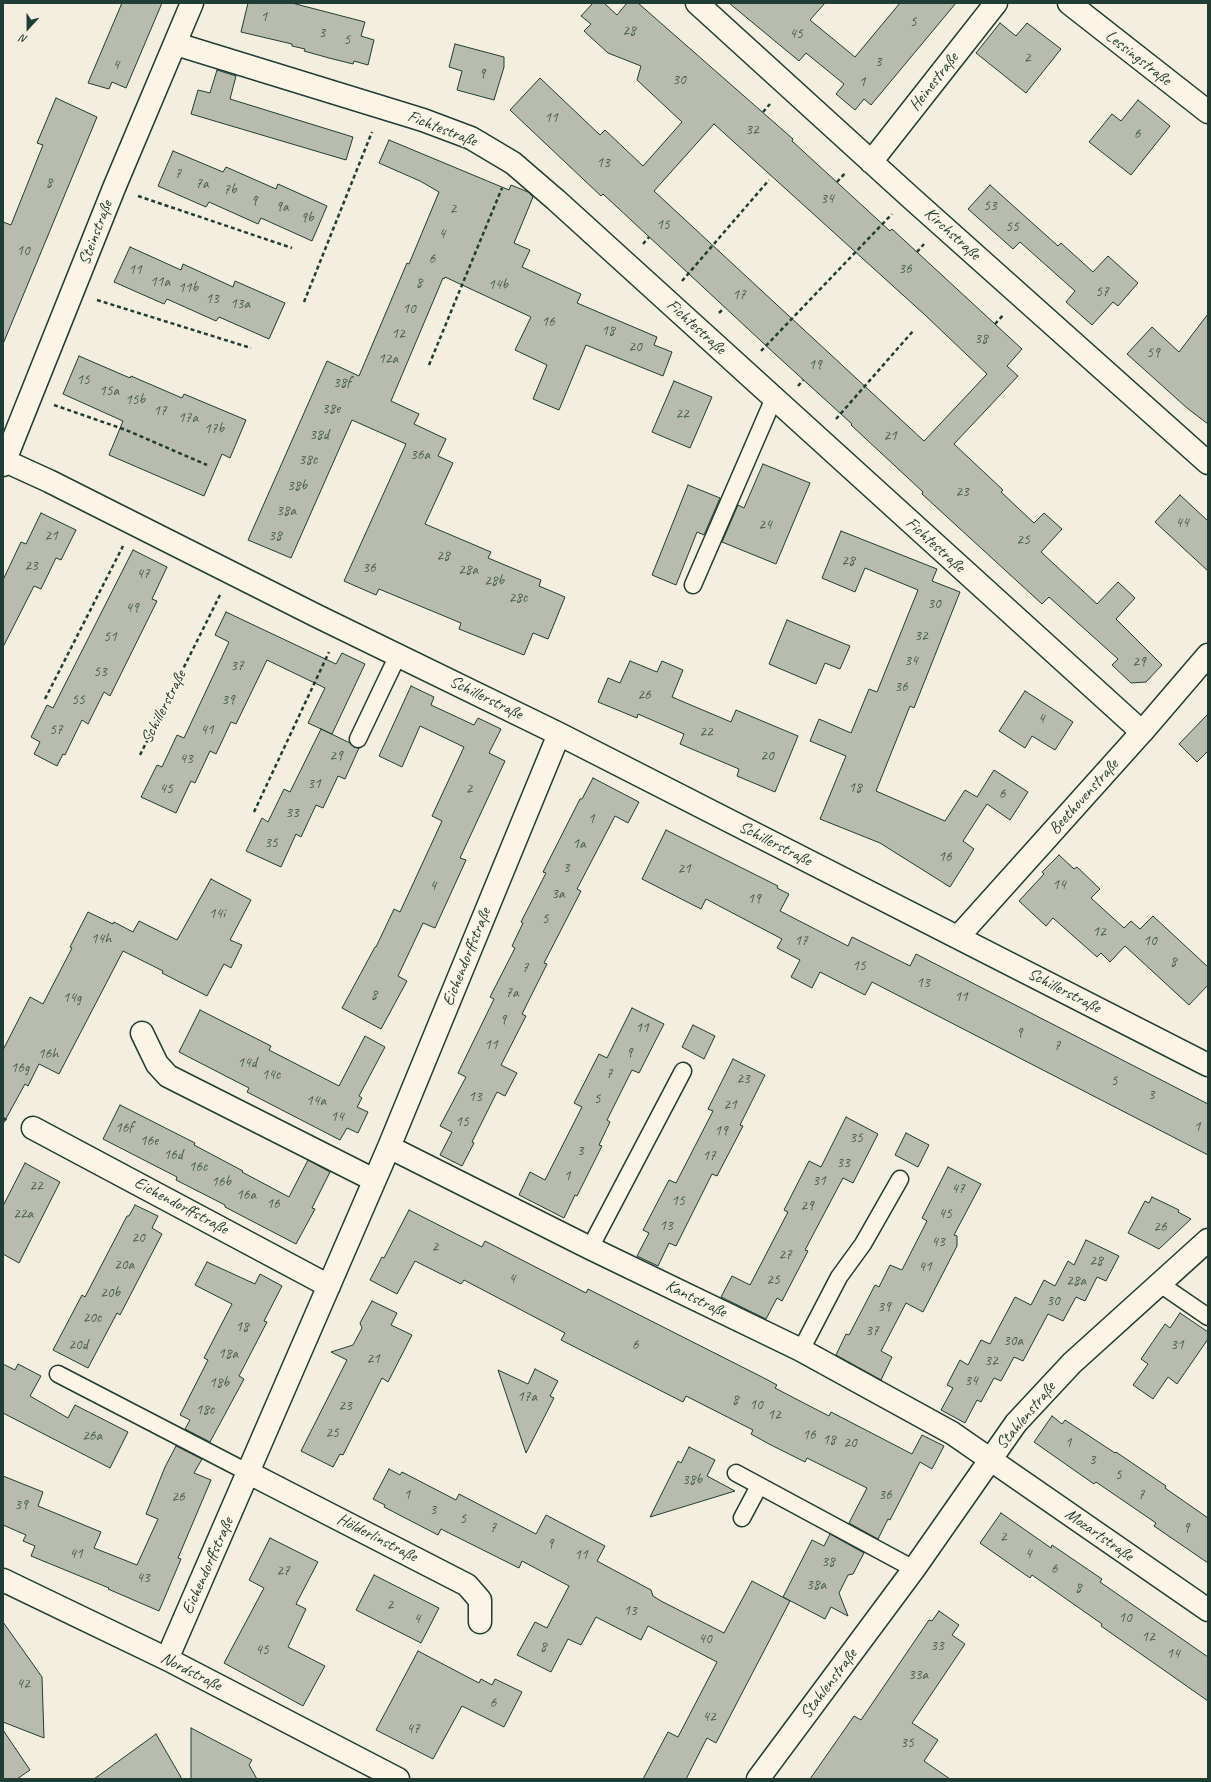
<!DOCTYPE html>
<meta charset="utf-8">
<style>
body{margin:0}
#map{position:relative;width:1211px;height:1782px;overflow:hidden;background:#f3eede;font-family:Caveat,sans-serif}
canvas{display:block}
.frame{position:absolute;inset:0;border:4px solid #1f3d34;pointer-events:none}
.north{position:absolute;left:8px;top:8px;width:40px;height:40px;-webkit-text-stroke:3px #fcf5e5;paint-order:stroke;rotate:201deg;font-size:11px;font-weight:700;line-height:16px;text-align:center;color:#1f3d34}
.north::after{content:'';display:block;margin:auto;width:14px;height:18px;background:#1f3d34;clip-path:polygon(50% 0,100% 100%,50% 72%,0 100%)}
</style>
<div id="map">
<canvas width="1211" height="1782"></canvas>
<div class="frame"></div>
<div class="north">N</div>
</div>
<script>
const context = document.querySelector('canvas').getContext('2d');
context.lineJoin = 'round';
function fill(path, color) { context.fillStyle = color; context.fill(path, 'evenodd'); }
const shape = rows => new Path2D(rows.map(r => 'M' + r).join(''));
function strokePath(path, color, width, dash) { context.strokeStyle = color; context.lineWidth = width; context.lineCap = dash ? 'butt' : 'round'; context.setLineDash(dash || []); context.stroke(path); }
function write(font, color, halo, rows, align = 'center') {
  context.font = font + ' Caveat,sans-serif'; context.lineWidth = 3; context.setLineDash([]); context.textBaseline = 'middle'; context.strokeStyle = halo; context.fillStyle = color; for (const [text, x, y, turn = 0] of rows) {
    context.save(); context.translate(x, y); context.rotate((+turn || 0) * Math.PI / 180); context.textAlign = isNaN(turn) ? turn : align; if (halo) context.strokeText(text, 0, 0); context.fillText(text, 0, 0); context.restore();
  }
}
const building = shape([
 [122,3,162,3,126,88,112,82,109,89,88,83,122,3],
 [248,3,292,3,365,22,361,36,374,40,368,65,354,61,353,64,329,58,304,51,305,49,292,46,292,44,241,32,248,3],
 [593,3,604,3,617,15,627,3,638,3,793,139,792,141,890,231,892,229,1022,349,1007,366,1018,376,954,444,1003,490,1001,492,1034,523,1044,513,1062,529,1041,552,1097,604,1118,582,1135,598,1116,619,1162,665,1146,682,1131,683,1112,665,1118,659,1049,597,1042,604,922,494,923,492,851,425,852,424,775,354,603,194,601,196,510,110,540,78,600,135,605,130,643,166,682,122,637,80,641,66,608,53,584,31,591,24,581,16,593,3],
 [714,124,925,315,987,374,924,441,654,191,714,124],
 [729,3,825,3,810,20,855,57,900,3,956,3,871,105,864,99,855,110,836,94,844,84,806,53,799,61,729,3],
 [1000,23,1016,36,1027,23,1061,49,1026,93,976,53,1000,23],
 [455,44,504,57,504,67,494,100,457,90,462,71,449,67,455,44],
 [217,70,236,76,230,99,353,137,346,160,191,114,198,90,210,93,217,70],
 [56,98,97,117,3,344,3,222,11,225,43,145,37,143,56,98],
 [1138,100,1170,126,1131,175,1089,142,1112,114,1121,121,1138,100],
 [389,140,509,190,511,185,528,192,533,197,514,243,530,250,522,267,581,294,577,303,657,337,654,345,672,352,663,376,586,345,559,410,533,399,547,365,515,350,531,317,445,277,444,279,443,278,391,401,419,414,414,424,446,439,438,456,453,463,425,524,491,552,488,558,541,580,539,586,565,597,548,639,533,633,524,655,459,629,461,623,379,589,376,595,344,581,406,444,352,420,291,558,248,540,327,361,359,376,407,263,409,264,439,192,420,181,379,163,389,140],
 [173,151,223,172,226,167,276,189,278,184,327,206,312,241,261,218,258,224,209,202,206,207,158,186,173,151],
 [990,185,1058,246,1061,243,1093,272,1108,256,1138,283,1118,306,1113,302,1092,325,1066,302,1075,291,1020,242,1013,249,968,209,990,185],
 [130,247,181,270,183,264,233,287,235,281,285,303,269,339,219,317,216,321,167,299,164,304,114,282,130,247],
 [1208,314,1208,424,1187,408,1127,354,1152,327,1179,352,1208,314],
 [79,356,130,378,131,376,182,398,184,394,246,420,230,458,222,454,204,496,109,455,123,421,63,394,79,356],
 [674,381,712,397,690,448,652,432,674,381],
 [763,464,810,483,776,564,722,542,738,505,744,508,763,464],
 [688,485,720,498,704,535,697,532,676,585,652,575,688,485],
 [1180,495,1208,521,1208,571,1155,522,1180,495],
 [41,513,76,530,61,560,56,558,41,589,34,586,3,647,3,580,21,542,26,544,41,513],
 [841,531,937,569,932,581,960,592,914,708,910,706,876,791,945,821,965,790,977,797,994,770,1028,792,1010,820,987,804,963,841,974,849,950,887,880,843,820,819,846,756,810,741,819,719,851,733,869,689,877,692,918,590,865,568,855,592,822,578,841,531],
 [133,550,167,567,152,599,157,601,110,696,104,692,88,724,82,720,65,755,63,754,57,766,34,754,40,742,31,737,47,705,53,708,133,550],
 [226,612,336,664,342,653,365,664,332,734,308,723,325,688,267,660,236,724,231,722,216,754,210,751,195,783,191,781,176,813,141,797,157,765,162,767,177,735,184,738,229,642,215,635,226,612],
 [787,620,850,646,840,669,825,663,816,684,769,664,787,620],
 [630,661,657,672,662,661,683,670,672,697,731,722,736,710,798,736,775,792,737,776,739,769,680,744,684,734,638,714,637,718,598,702,608,678,620,683,630,661],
 [411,686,434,697,431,705,474,725,478,718,501,729,489,753,505,761,460,858,466,860,435,928,423,923,398,976,407,981,381,1029,342,1008,375,947,376,947,394,909,400,912,442,821,432,816,464,747,420,726,402,767,379,756,411,686],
 [1025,691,1073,722,1055,750,1032,736,1025,748,999,731,1025,691],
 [1208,714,1208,751,1197,762,1179,744,1208,714],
 [321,729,350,743,354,747,359,748,345,779,338,776,323,808,316,805,301,837,296,834,281,867,246,851,262,818,268,822,284,789,290,792,321,729],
 [593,778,639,802,628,823,615,816,577,889,581,891,544,963,547,964,522,1014,526,1016,501,1065,517,1073,505,1096,497,1092,472,1142,474,1143,462,1166,440,1155,452,1132,440,1126,466,1077,458,1073,494,999,490,997,515,948,512,946,523,923,521,922,546,873,543,872,580,799,582,799,593,778],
 [666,830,778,886,777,888,789,894,780,911,848,946,852,937,910,966,916,954,1208,1104,1208,1155,872,982,865,995,820,972,812,988,791,977,800,960,777,948,782,939,706,899,701,909,642,879,666,830],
 [1059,855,1074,869,1077,867,1100,889,1091,898,1124,928,1131,921,1140,929,1153,916,1208,967,1208,985,1189,1005,1125,946,1110,962,1101,953,1097,957,1053,918,1046,926,1019,901,1044,874,1042,872,1059,855],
 [211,879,251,900,230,940,242,945,231,968,224,964,207,996,162,973,163,971,123,951,59,1074,39,1064,28,1086,25,1084,3,1124,3,1050,30,997,43,1004,72,948,70,947,88,912,113,924,114,922,133,932,139,921,177,940,211,879],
 [632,1008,664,1024,639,1073,632,1070,607,1120,610,1122,599,1145,602,1146,577,1196,575,1195,564,1218,519,1195,530,1172,545,1180,582,1107,574,1103,599,1054,607,1058,632,1008],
 [200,1010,271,1046,269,1050,339,1086,365,1036,385,1047,359,1096,362,1098,357,1107,368,1112,358,1133,347,1128,340,1140,247,1092,249,1088,179,1052,200,1010],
 [693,1025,715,1036,704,1059,682,1047,693,1025],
 [733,1059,765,1075,740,1125,743,1126,717,1176,712,1174,676,1246,669,1243,658,1266,637,1256,649,1233,643,1230,669,1180,676,1183,713,1111,708,1109,733,1059],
 [120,1105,195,1143,194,1145,243,1171,242,1172,289,1197,308,1160,330,1172,312,1208,315,1209,296,1244,225,1207,225,1205,176,1180,177,1177,103,1139,120,1105],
 [846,1117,878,1134,853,1183,843,1178,805,1250,808,1251,782,1301,777,1298,766,1319,721,1297,732,1276,750,1285,788,1212,784,1210,809,1161,821,1167,846,1117],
 [906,1133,929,1145,918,1167,895,1155,906,1133],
 [25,1163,60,1182,19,1263,3,1254,3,1206,25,1163],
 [948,1167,981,1184,954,1235,957,1236,957,1246,923,1312,906,1303,881,1351,892,1357,881,1380,836,1355,846,1334,849,1335,875,1285,879,1287,890,1265,902,1270,927,1221,922,1218,948,1167],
 [1152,1197,1179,1210,1178,1212,1191,1219,1159,1249,1128,1233,1145,1201,1149,1203,1152,1197],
 [135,1205,158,1216,152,1228,162,1234,120,1315,117,1313,88,1368,53,1350,82,1295,85,1297,127,1216,129,1216,135,1205],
 [409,1210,482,1247,485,1241,586,1293,588,1289,760,1376,777,1385,775,1388,796,1399,829,1416,831,1412,912,1454,922,1435,944,1446,932,1469,920,1462,890,1520,888,1519,878,1539,849,1523,867,1488,807,1458,805,1462,769,1444,751,1434,753,1430,686,1396,683,1402,561,1340,565,1333,464,1280,461,1284,415,1261,397,1294,370,1280,382,1257,384,1258,409,1210],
 [1086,1240,1119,1256,1106,1281,1097,1277,1085,1301,1076,1297,1063,1321,1048,1314,1023,1361,1014,1357,1001,1381,994,1378,981,1402,977,1400,965,1423,941,1410,953,1388,947,1385,960,1360,968,1365,981,1340,990,1344,1015,1297,1031,1305,1044,1280,1055,1286,1068,1261,1074,1265,1086,1240],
 [207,1262,255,1284,260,1274,282,1286,264,1321,267,1322,239,1376,244,1379,210,1442,185,1429,190,1420,180,1415,208,1360,204,1358,232,1304,195,1285,207,1262],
 [372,1301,397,1313,391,1325,412,1335,388,1382,382,1378,343,1455,340,1454,333,1467,301,1451,347,1360,331,1352,353,1345,362,1328,360,1323,372,1301],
 [1180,1313,1208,1332,1208,1339,1177,1384,1168,1377,1153,1399,1133,1385,1148,1364,1141,1359,1165,1324,1170,1328,1180,1313],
 [3,1364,15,1370,18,1364,41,1376,30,1396,68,1418,75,1405,128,1432,110,1468,3,1413,3,1364],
 [535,1369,558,1381,550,1396,554,1398,526,1453,498,1370,528,1384,535,1369],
 [1052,1416,1062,1424,1065,1420,1115,1453,1116,1452,1166,1486,1165,1488,1208,1518,1208,1563,1154,1526,1156,1523,1096,1482,1094,1484,1034,1442,1052,1416],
 [176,1446,202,1459,194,1473,211,1480,178,1558,181,1559,159,1611,108,1589,109,1588,31,1556,35,1546,23,1541,26,1535,3,1525,3,1476,43,1492,38,1506,101,1532,94,1548,137,1565,158,1519,146,1514,165,1467,176,1446],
 [689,1447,715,1460,707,1476,735,1491,650,1517,678,1461,681,1463,689,1447],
 [389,1469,400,1475,402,1472,456,1500,459,1494,536,1534,546,1515,605,1546,597,1561,651,1590,653,1596,661,1601,724,1633,752,1581,790,1601,716,1743,707,1738,686,1779,643,1779,668,1732,678,1737,717,1662,648,1626,641,1640,596,1617,581,1645,568,1639,551,1672,517,1655,535,1622,547,1628,569,1586,522,1561,519,1568,441,1529,438,1535,384,1507,385,1505,373,1499,389,1469],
 [1001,1513,1051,1548,1052,1545,1102,1579,1100,1582,1208,1657,1208,1701,1101,1626,1102,1624,1032,1575,1030,1578,980,1543,1001,1513],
 [830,1534,864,1553,853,1574,848,1575,839,1593,848,1616,831,1607,825,1619,783,1597,812,1540,824,1546,830,1534],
 [270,1538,318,1562,296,1604,306,1609,288,1647,325,1666,303,1706,224,1663,264,1588,249,1580,270,1538],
 [374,1575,439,1608,421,1643,356,1610,374,1575],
 [939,1611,959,1625,952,1635,965,1644,912,1723,938,1740,924,1761,950,1779,810,1779,854,1716,861,1720,929,1620,932,1621,939,1611],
 [3,1622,42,1677,44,1738,3,1722,3,1622],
 [418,1651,479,1683,481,1679,492,1685,495,1679,522,1692,504,1727,462,1706,433,1759,376,1730,418,1651],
 [191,1728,252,1760,249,1765,257,1779,191,1779,191,1728],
 [3,1730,30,1770,17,1779,3,1779,3,1730],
 [156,1734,182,1779,94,1779,156,1734]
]);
const path = shape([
 [763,112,770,104],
 [837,182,846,172],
 [138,196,292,248],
 [643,244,649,237],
 [917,252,924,244],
 [682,281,769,180],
 [97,300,251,348],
 [304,302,372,132],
 [719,313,724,308],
 [995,324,1004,314],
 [761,351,892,214],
 [429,365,502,188],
 [798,386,803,380],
 [54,405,126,430,207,465],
 [836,419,913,331],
 [45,699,123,546],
 [140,755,220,595],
 [254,812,329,652],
 [3,1118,9,1121]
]);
const service = shape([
 [693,585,774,398],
 [358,739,398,655],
 [590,1248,683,1071],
 [1160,1284,1208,1317],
 [801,1350,839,1277,863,1244,900,1179],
 [58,1374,249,1473],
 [736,1473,914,1569],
 [742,1518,759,1486]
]);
const minor = shape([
 [697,3,909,196,1208,463],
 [1069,3,1208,112],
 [176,44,423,120,471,138,513,163,556,200,1142,732],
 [871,162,996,3],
 [3,460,49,481,317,616,559,734,1208,1065],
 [3,465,114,188,192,3],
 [958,937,1142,732,1208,655],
 [142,1033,157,1064,168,1076,374,1180],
 [33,1128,329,1286],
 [389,1147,590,1248,801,1350,952,1433,1208,1610],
 [249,1473,467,1585,480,1600,480,1622],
 [3,1580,167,1659,398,1779],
 [167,1659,389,1147,559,734],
 [758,1779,914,1569,1016,1423,1072,1363,1208,1240]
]);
const numberNames = [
 ["1",264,17],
 ["5",913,22],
 ["28",629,31],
 ["3",322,33],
 ["45",796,34],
 ["5",347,40],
 ["2",1027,58],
 ["3",878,62],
 ["4",116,65],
 ["9",482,74],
 ["30",679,80],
 ["1",862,82],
 ["11",551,118],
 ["32",752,130],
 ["6",1137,134],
 ["13",603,163],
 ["7",178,174],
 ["8",49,183],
 ["7a",202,184],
 ["7b",230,190],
 ["34",827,199],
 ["9",254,201],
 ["53",990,206],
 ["9a",282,207],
 ["2",453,209],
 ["9b",307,218],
 ["15",663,225],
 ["55",1012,227],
 ["4",442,234],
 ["10",23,251],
 ["6",432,259],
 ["36",905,269],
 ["11",135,270],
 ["11a",160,282],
 ["8",419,283],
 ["14b",498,285],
 ["11b",188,288],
 ["57",1102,292],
 ["17",739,295],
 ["13",212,299],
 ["13a",240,304],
 ["10",409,309],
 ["16",548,322],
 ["18",608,331],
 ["12",398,334],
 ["38",981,339],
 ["20",635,347],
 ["59",1153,353],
 ["12a",388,359],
 ["19",815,365],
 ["15",83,380],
 ["38f",342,383],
 ["15a",109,391],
 ["15b",135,400],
 ["38e",331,409],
 ["17",160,411],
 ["22",682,414],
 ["17a",188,418],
 ["17b",214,429],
 ["38d",319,435],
 ["21",890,436],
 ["36a",420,455],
 ["38c",308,460],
 ["38b",297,486],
 ["23",962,492],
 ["38a",286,511],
 ["44",1182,523],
 ["24",765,525],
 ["21",51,536],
 ["38",275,536],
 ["25",1023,540],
 ["28",443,556],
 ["28",848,561],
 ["23",31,566],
 ["36",369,568],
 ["28a",468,570],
 ["47",143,574],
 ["28b",494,581],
 ["28c",518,598],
 ["30",934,604],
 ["49",132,608],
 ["32",921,636],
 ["51",110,637],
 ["34",911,661],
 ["29",1139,662],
 ["37",237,666],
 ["53",100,672],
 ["36",901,687],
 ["26",644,695],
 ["55",78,700],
 ["39",228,700],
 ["4",1041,719],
 ["57",56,730],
 ["41",207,730],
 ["22",706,732],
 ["29",336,756],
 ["20",767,756],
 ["43",186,759],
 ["31",314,784],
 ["18",855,788],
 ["45",166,789],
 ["2",469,789],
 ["6",1002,794],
 ["33",292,813],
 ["1",591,819],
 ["35",271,843],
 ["1a",579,844],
 ["16",945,857],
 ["3",566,868],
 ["21",684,869],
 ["14",1059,885],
 ["4",433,886],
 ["3a",558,894],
 ["19",754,899],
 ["14i",217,914],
 ["5",545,919],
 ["12",1099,932],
 ["14h",101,939],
 ["17",801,941],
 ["10",1150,941],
 ["8",1173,962],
 ["15",859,966],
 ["7",525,968],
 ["13",923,983],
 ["7a",512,993],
 ["8",374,995],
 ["11",961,997],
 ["14g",72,998],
 ["9",503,1020],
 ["11",642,1028],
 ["9",1019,1033],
 ["11",491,1045],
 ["7",1057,1046],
 ["9",629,1053],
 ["16h",48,1054],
 ["14d",247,1063],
 ["16g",20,1068],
 ["7",609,1074],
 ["14c",271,1075],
 ["23",743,1079],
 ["5",1114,1081],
 ["3",1151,1095],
 ["13",475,1097],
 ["5",597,1099],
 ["14a",316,1101],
 ["21",730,1105],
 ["14",337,1117],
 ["15",462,1122],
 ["1",1197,1127],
 ["16f",124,1128],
 ["19",721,1131],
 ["35",856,1138],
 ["16e",149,1141],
 ["3",580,1151],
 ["16d",173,1155],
 ["17",709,1156],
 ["33",843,1163],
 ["16c",198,1167],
 ["1",567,1176],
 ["31",819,1181],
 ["16b",221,1182],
 ["22",36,1186],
 ["47",958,1189],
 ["16a",246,1195],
 ["15",678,1201],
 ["16",273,1204],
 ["29",807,1206],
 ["22a",23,1214],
 ["45",945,1214],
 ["13",666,1226],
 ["26",1160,1227],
 ["20",138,1238],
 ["43",938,1242],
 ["2",435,1247],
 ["27",785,1255],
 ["28",1096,1261],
 ["20a",124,1265],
 ["41",925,1267],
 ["4",512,1279],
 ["25",773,1280],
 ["28a",1076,1281],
 ["20b",110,1293],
 ["30",1053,1301],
 ["39",884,1307],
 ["20c",92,1318],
 ["18",242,1327],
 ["37",872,1331],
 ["30a",1013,1341],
 ["20d",78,1345],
 ["6",635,1345],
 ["31",1177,1345],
 ["18a",228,1354],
 ["21",373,1359],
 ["32",991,1361],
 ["34",971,1381],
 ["18b",219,1383],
 ["17a",527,1397],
 ["8",735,1400],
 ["10",756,1405],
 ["23",345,1406],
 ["18c",205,1410],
 ["12",774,1415],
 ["25",332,1433],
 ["16",809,1435],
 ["26a",92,1436],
 ["18",829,1440],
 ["20",850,1443],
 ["1",1068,1443],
 ["3",1092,1460],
 ["5",1118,1475],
 ["38b",692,1480],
 ["1",407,1495],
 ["36",885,1495],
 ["7",1141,1495],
 ["26",178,1497],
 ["39",21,1505],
 ["3",433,1510],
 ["5",463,1519],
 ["7",493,1528],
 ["9",1186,1528],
 ["2",1003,1537],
 ["9",550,1544],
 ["41",76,1554],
 ["4",1028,1554],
 ["11",581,1555],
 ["38",828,1562],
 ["6",1054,1569],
 ["27",283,1571],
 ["43",143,1578],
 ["38a",816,1585],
 ["8",1078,1588],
 ["2",390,1605],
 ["13",630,1611],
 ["10",1125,1618],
 ["4",417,1619],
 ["12",1148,1637],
 ["40",705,1639],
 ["33",937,1646],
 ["8",543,1647],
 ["45",262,1650],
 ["14",1173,1654],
 ["33a",918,1675],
 ["42",23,1684],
 ["6",493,1703],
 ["42",709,1717],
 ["47",413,1729],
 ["35",907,1743]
];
const streetNames = [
 ["Lessingstraße",1138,58,38],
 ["Heinestraße",934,82,-52],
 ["Fichtestraße",442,129,21],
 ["Steinstraße",96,233,-69],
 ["Kirchstraße",952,234,42],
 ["Fichtestraße",696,327,42],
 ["Fichtestraße",935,545,42],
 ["Schillerstraße",486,698,26],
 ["Schillerstraße",164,707,-63],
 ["Beethovenstraße",1084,797,-48],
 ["Schillerstraße",775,844,27],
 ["Eichendorffstraße",467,957,-68],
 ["Schillerstraße",1064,991,27],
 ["Eichendorffstraße",181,1206,28],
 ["Kantstraße",696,1299,26],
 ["Stahlenstraße",1026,1416,-50],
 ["Mozartstraße",1099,1535,35],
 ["Hölderlinstraße",377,1538,27],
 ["Eichendorffstraße",208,1566,-66],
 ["Nordstraße",191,1672,27],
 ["Stahlenstraße",829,1684,-53]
];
fill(building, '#b8bcae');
strokePath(building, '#1f3d34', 1);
strokePath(service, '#1f3d34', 19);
strokePath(minor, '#1f3d34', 25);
strokePath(path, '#1f3d34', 2.5, [4, 3]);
strokePath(service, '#fcf5e5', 16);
strokePath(minor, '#fcf5e5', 22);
write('15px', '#455d52', null, numberNames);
write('17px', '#1f3d34', '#fcf5e5', streetNames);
</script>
